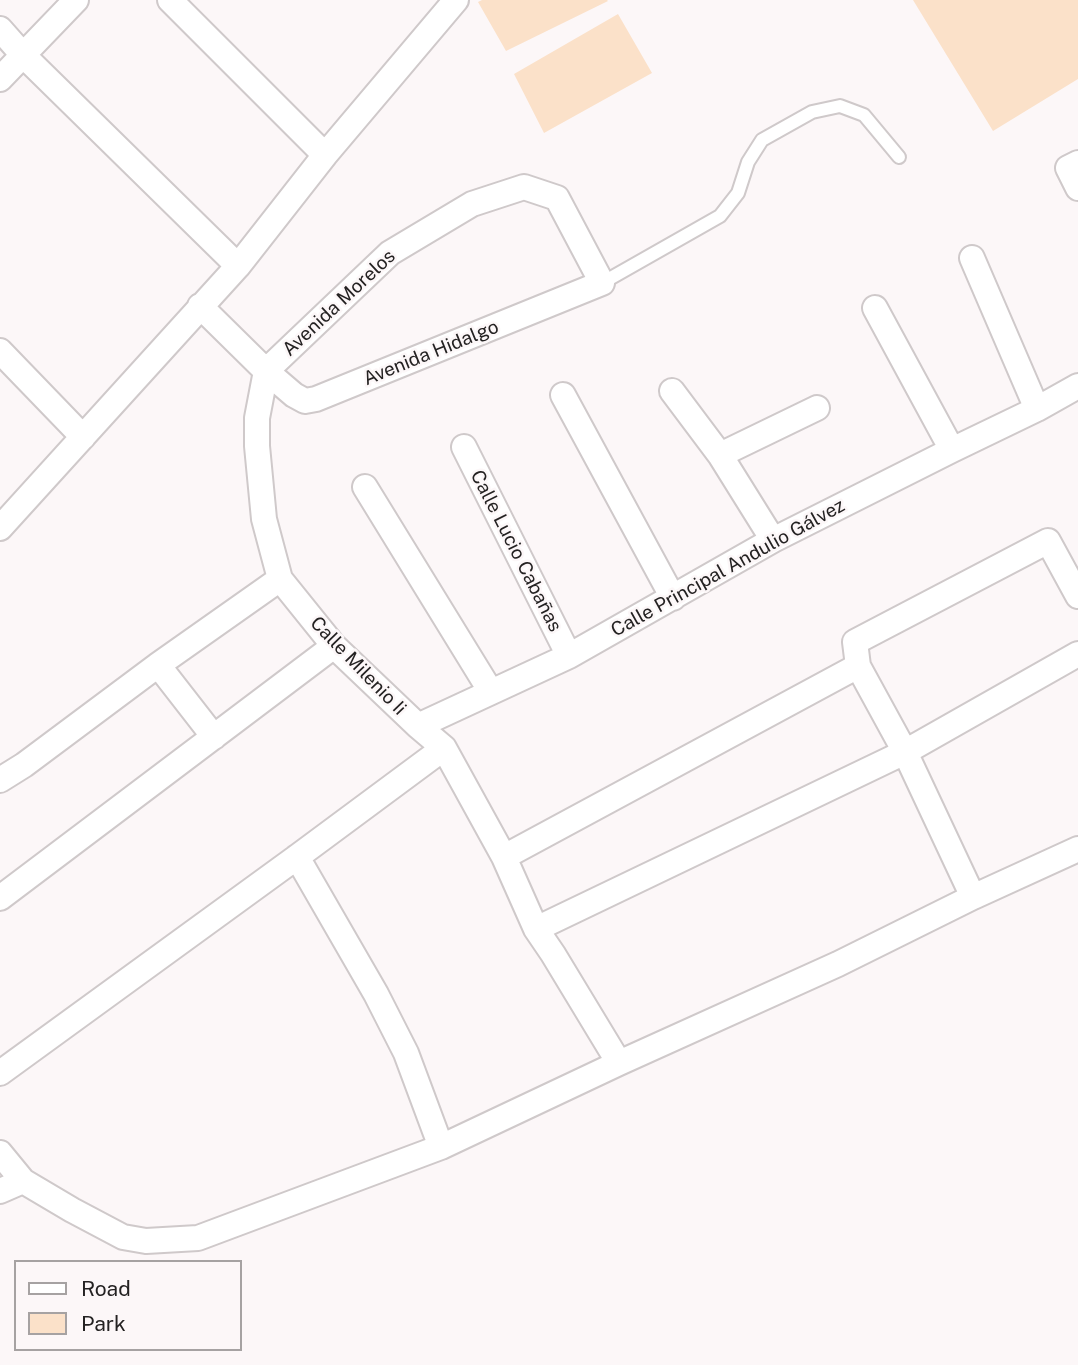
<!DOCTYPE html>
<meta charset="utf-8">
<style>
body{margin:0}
#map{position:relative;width:1078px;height:1365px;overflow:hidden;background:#fcf7f8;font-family:"Public Sans",sans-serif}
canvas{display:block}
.legend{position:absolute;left:14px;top:1260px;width:228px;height:91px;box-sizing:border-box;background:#fcf7f8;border:2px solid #a6a2a2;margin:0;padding:9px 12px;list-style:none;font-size:21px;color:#242222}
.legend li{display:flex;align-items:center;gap:14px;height:35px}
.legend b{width:35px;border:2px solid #a6a2a2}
</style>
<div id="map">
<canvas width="1078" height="1365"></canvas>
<ul class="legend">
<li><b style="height:9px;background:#fff"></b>Road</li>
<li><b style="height:19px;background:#fbe1c9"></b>Park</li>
</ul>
</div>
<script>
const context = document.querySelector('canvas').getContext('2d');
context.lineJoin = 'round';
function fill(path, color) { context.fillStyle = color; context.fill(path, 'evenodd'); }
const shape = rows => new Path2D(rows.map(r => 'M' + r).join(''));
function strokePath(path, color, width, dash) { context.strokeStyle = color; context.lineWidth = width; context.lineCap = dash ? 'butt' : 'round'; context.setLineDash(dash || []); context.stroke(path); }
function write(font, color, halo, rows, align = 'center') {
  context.font = font + ' "Public Sans",sans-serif'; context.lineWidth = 5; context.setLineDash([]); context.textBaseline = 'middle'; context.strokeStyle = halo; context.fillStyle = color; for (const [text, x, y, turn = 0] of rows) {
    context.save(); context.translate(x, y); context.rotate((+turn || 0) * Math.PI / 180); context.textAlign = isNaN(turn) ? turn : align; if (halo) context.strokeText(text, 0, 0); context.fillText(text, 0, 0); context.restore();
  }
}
const green = shape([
 [482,0,607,0,608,1,506,51,478,2],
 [913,0,1078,0,1078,79,993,131],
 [618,14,652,73,544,133,514,74]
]);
const lane = shape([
 [602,283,720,216,738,193,748,162,762,140,812,112,840,106,864,115,899,157]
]);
const street = shape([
 [170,0,325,155],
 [0,29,23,55,238,266],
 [0,79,76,0],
 [1078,163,1068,168,1078,188],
 [972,258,1037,409],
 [200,306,266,371,294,395,305,401,316,399,602,283,557,198,524,187,472,204,390,253,266,371],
 [875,308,952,450],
 [0,351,83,437],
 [266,371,257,418,257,446,264,519,280,579,334,646,418,726,444,748,504,857,536,929,553,954,619,1063],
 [672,391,720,455,773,540],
 [563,395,673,598],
 [464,447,569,656],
 [720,455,817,408],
 [365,487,491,692],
 [0,528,238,266,325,155,456,0],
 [158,665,214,737],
 [858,666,905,752,973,897],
 [418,726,569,656,773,540,952,450,1037,409,1078,386],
 [0,780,24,765,158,665,280,579],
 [297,857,376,994,406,1053,441,1147],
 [504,857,858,666,855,642,1048,541,1078,596],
 [0,898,334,646],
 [536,929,905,752,1078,654],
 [0,1073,297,857,444,748],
 [0,1153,23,1181],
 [0,1191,23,1181,72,1210,123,1237,146,1241,198,1238,441,1147,619,1063,838,964,973,897,1078,849]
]);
const streetNames = [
 ["Avenida Morelos",339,303,-43],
 ["Avenida Hidalgo",431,353,-22],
 ["Calle Lucio Cabañas",516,551,63],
 ["Calle Principal Andulio Gálvez",728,568,-29],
 ["Calle Milenio Ii",358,666,46]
];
fill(green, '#fbe1c9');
strokePath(lane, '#cfc9ca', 16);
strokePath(street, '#cfc9ca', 28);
strokePath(lane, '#fff', 12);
strokePath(street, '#fff', 24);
write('19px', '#242222', '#fcf7f8', streetNames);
</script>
